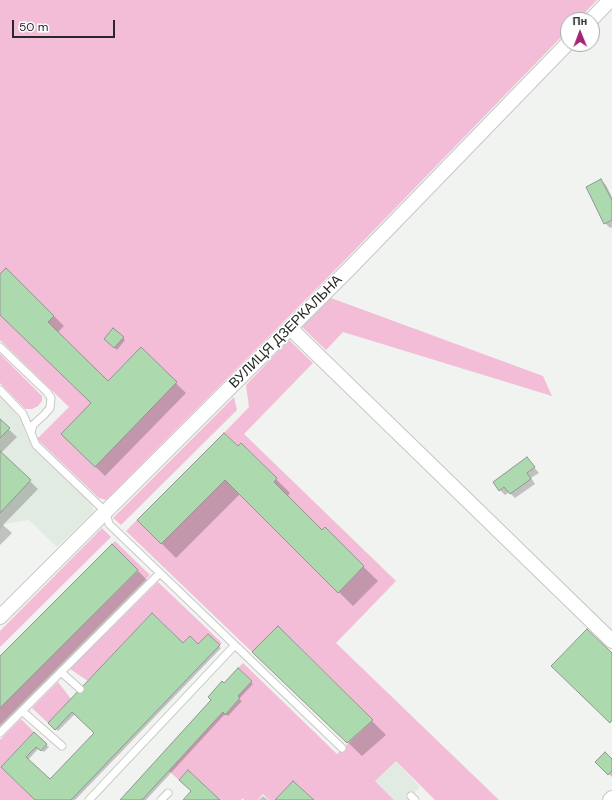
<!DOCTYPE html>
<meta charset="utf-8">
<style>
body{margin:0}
#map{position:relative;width:612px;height:800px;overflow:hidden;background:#f0f3f0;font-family:"DM Sans",sans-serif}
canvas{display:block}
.north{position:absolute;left:560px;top:12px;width:40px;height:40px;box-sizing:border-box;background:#fff;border:1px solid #a9a9a9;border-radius:50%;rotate:359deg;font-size:11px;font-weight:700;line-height:16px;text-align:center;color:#272827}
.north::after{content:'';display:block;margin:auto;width:14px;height:18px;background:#a52473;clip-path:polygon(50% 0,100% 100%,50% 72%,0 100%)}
.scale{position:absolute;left:12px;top:20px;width:103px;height:18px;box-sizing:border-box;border:2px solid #272827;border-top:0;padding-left:5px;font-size:12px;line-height:14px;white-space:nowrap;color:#272827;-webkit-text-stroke:3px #fff;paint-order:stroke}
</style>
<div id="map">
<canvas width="612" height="800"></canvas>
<div class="north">Пн</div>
<div class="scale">50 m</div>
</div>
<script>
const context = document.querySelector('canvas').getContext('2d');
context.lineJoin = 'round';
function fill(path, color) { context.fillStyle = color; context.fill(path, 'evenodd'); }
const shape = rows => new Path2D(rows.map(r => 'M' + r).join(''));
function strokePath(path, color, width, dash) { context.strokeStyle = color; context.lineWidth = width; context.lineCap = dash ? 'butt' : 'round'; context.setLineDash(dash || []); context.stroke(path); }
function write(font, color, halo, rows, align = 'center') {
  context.font = font + ' "DM Sans",sans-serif'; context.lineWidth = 3.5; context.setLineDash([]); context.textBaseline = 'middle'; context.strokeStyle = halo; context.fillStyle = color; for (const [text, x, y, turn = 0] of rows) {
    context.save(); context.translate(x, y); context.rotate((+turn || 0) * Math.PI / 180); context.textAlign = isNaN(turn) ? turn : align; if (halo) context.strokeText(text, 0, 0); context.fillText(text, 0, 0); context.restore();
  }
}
const built = shape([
 [0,396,19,416,31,446,92,504,94,512,57,547,29,520,5,524,0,529],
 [396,761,420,787,408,800,394,800,375,781]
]);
const green = shape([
 [0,0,597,0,578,20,568,20,568,30,346,259,106,500,99,498,37,439,69,407,0,340],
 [331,298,543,376,552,396,343,332,326,350,302,327],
 [289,340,313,363,244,434,396,581,336,643,499,800,435,800,396,761,375,781,394,800,314,800,293,781,275,800,269,800,263,794,258,800,244,800,243,798,241,800,220,800,188,770,179,780,169,771,223,712,225,715,240,699,238,696,252,681,238,668,243,663,337,754,373,720,278,626,252,652,126,531,137,520,161,544,225,480,338,593,364,566,325,528,322,530,274,482,277,478,241,443,238,446,224,433,249,407,246,385],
 [0,354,42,396,42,401,38,406,32,409,25,409,0,383],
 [234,397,237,410,121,525,113,518],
 [102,528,111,537,0,647,0,631],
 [115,541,150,575,0,725,0,708,138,571,112,544],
 [158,582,222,643,220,645,208,634,198,644,183,643,152,613,88,681,70,669],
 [58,682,71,699,48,723,32,708],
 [21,719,34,732,1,767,35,800,0,800,0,740]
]);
const shadow = shape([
 [601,180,606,185,612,197,612,227,610,228,605,223],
 [0,276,54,316,64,326,57,333,108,382,141,349,186,393,105,476,62,434,92,403,0,313],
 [113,329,125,340,117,350,105,339],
 [0,421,17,437,1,453,38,489,3,525,12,533,0,545],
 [241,444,290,493,287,497,322,532,325,529,378,581,353,606,240,494,176,558,138,520],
 [527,459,539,473,531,478,535,484,515,498,509,492,505,495,500,490],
 [112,545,152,585,0,736,0,657],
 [278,627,386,735,362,756,268,666],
 [208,635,221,648,75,800,37,800,2,767,34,733,49,747,44,752,39,748,28,760,50,781,95,733,75,714,58,731,49,723,184,645,198,646],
 [238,670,253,684,239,699,242,701,228,716,225,714,146,800,121,800,213,700,224,685],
 [612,760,612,777,597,762],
 [263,796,268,800,259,800]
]);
const building = shape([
 [601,179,612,200,612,220,604,224,586,187,601,179],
 [6,268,54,316,48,322,108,381,141,347,177,382,95,467,61,434,91,403,0,315,0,274,6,268],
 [113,328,124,337,114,348,104,339,113,328],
 [0,419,10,428,0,438,0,419],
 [224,433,238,446,241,443,277,478,274,482,322,530,325,527,364,566,338,593,225,480,161,544,137,520,224,433],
 [0,451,31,480,0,513,0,451],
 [527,457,535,467,527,473,531,479,510,494,504,487,499,491,493,482,527,457],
 [112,544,138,570,0,708,0,656,112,544],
 [152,613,183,643,190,636,198,644,208,634,220,645,71,800,35,800,1,767,34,732,47,744,41,751,36,747,26,757,50,779,94,733,72,712,55,730,48,723,152,613],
 [278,626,373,720,347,743,252,652,278,626],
 [587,629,612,653,612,720,610,723,551,666,587,629],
 [238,668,252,681,238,696,240,698,225,715,223,712,142,800,120,800,211,700,208,697,222,681,224,683,238,668],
 [605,752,612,759,612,771,608,775,595,762,605,752],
 [188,770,220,800,183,800,191,791,179,780,188,770],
 [293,781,314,800,275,800,293,781]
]);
const service = shape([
 [0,347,47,392,51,398,50,408,44,415,33,425,31,433],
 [0,390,23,414,36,445,106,512,109,524,160,573,0,733],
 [160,573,342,748],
 [61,672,80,689],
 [22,711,62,746],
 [411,796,415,800],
 [89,800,235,645],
 [161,800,168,793]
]);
const minor = shape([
 [591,20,610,0],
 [290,328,612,641],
 [0,617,351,267,568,43],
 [610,800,612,798]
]);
const streetNames = [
 ["ВУЛИЦЯ ДЗЕРКАЛЬНА",286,332,-45]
];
fill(built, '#e2ebe2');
fill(green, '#f3bdd7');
fill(shadow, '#0003');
fill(building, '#acd9ae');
strokePath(building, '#939593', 1);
strokePath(service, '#c5c8c5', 9);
strokePath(minor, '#c5c8c5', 16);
strokePath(service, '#fff', 7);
strokePath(minor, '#fff', 14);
write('14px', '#272827', '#fff', streetNames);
</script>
